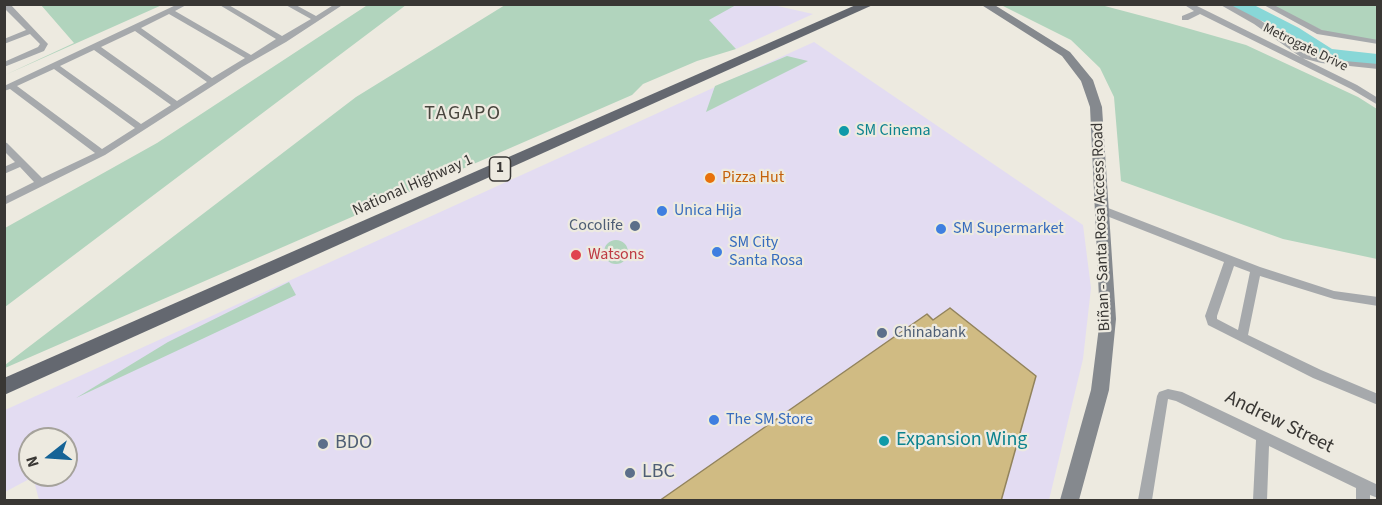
<!DOCTYPE html>
<meta charset="utf-8">
<style>
body{margin:0}
#map{position:relative;width:1382px;height:505px;overflow:hidden;background:#edeae0;font-family:"Source Sans 3",sans-serif}
canvas{display:block}
.frame{position:absolute;inset:0;border:6px solid #393734;pointer-events:none}
.north{position:absolute;left:18px;top:427px;width:60px;height:60px;box-sizing:border-box;background:#edeae0;border:2px solid #a5a29b;border-radius:50%;rotate:253deg;font-size:16px;font-weight:700;line-height:24px;text-align:center;color:#393734}
.north::after{content:'';display:block;margin:auto;width:21px;height:27px;background:#156396;clip-path:polygon(50% 0,100% 100%,50% 72%,0 100%)}
</style>
<div id="map">
<canvas width="1382" height="505"></canvas>
<div class="frame"></div>
<div class="north">N</div>
</div>
<script>
const context = document.querySelector('canvas').getContext('2d');
context.lineJoin = 'round';
function fill(path, color) { context.fillStyle = color; context.fill(path, 'evenodd'); }
const shape = rows => new Path2D(rows.map(r => 'M' + r).join(''));
function strokePath(path, color, width, dash) { context.strokeStyle = color; context.lineWidth = width; context.lineCap = dash ? 'butt' : 'round'; context.setLineDash(dash || []); context.stroke(path); }
function write(font, color, halo, rows, align = 'center') {
  context.font = font + ' "Source Sans 3",sans-serif'; context.lineWidth = 4.5; context.setLineDash([]); context.textBaseline = 'middle'; context.strokeStyle = halo; context.fillStyle = color; for (const [text, x, y, turn = 0] of rows) {
    context.save(); context.translate(x, y); context.rotate((+turn || 0) * Math.PI / 180); context.textAlign = isNaN(turn) ? turn : align; if (halo) context.strokeText(text, 0, 0); context.fillText(text, 0, 0); context.restore();
  }
}
const commercial = shape([
 [736,4,773,5,813,14,736,49,708,20],
 [814,42,1083,225,1091,288,1083,359,1049,500,39,500,33,477,5,492,5,410],
 [30,439,66,439,66,475,30,475]
]);
const green = shape([
 [369,4,406,5,5,307,5,228,157,143],
 [41,5,162,5,5,75,74,43],
 [505,5,736,5,709,20,736,49,697,61,643,84,632,95,5,368,5,365,356,97],
 [1001,5,1101,5,1169,23,1246,45,1358,97,1377,109,1377,259,1283,239,1121,181,1114,97,1100,68,1071,40],
 [1268,5,1377,5,1377,41,1326,32],
 [787,56,808,61,706,112,715,86],
 '604 252a12 12 0 1 1 24 0a12 12 0 1 1-24 0Z',
 [289,282,296,295,76,398,168,342]
]);
const water = shape([
 [1227,5,1254,5,1299,28,1332,49,1377,54,1377,65,1329,60,1302,49,1273,26]
]);
const building = shape([
 [950,308,1036,376,1001,501,659,501,927,314,933,320,950,308]
]);
const minor = shape([
 [4,4,10,4,48,44,44,51,4,67,4,62,38,47,40,44,30,34,4,44,4,39,26,30,4,8,4,4],
 [178,4,188,4,175,11,251,55,276,39,218,4,227,4,282,36,311,19,284,4,294,4,316,16,335,4,344,4,286,42,242,67,105,155,4,205,4,197,34,182,20,167,4,174,4,167,15,162,4,151,4,142,7,143,42,178,95,153,10,89,4,91,4,86,178,4],
 [169,14,245,58,212,78,141,28,169,14],
 [135,31,207,82,177,101,101,47,135,31],
 [94,50,171,105,141,124,60,66,94,50],
 [54,69,135,128,102,149,17,86,54,69],
 [1183,4,1193,4,1357,85,1378,98,1378,105,1351,89,1200,14,1188,20,1182,20,1182,16,1194,11,1183,4],
 [1219,4,1229,4,1260,20,1308,54,1322,59,1378,64,1378,69,1321,63,1302,58,1254,24,1219,4],
 [1262,4,1272,4,1322,30,1378,40,1378,44,1317,34,1262,4],
 [1103,206,1260,267,1334,291,1378,297,1378,306,1334,299,1260,276,1248,335,1321,370,1378,394,1378,405,1313,378,1208,325,1205,316,1224,262,1099,213,1098,210,1103,206],
 [1234,266,1250,272,1238,330,1217,319,1217,316,1234,266],
 [1168,389,1182,392,1378,485,1378,498,1370,495,1370,500,1356,500,1356,488,1269,446,1267,500,1253,500,1256,440,1176,401,1168,399,1152,500,1138,500,1157,396,1159,392,1168,389]
]);
const secondary = shape([
 [980,4,993,4,1070,52,1093,80,1102,107,1116,319,1109,390,1079,500,1060,500,1091,390,1100,319,1090,107,1081,81,1062,56,980,4]
]);
const trunk = shape([
 [858,4,875,4,4,395,4,378,858,4]
]);
const markers = [
 [844,131,6,"#0f9aa8"],
 [710,178,6,"#e8710a"],
 [662,211,6,"#3f7fe0"],
 [635,226,6,"#5c6f8a"],
 [941,229,6,"#3f7fe0"],
 [717,252,6,"#3f7fe0"],
 [576,255,6,"#e0444e"],
 [882,333,6,"#5c6f8a"],
 [714,420,6,"#3f7fe0"],
 [884,441,6,"#0f9aa8"],
 [323,444,6,"#5c6f8a"],
 [630,473,6,"#5c6f8a"]
];
const farStreetnames = [
 ["Metrogate Drive",1305,48,26]
];
const shields = [
 [500,169,21]
];
const shieldNames = [
 ["1",500,169]
];
const cultureNames = [
 ["SM Cinema",856,131]
];
const foodNames = [
 ["Pizza Hut",722,178]
];
const streetNames = [
 ["National Highway 1",413,186,-24],
 ["Biñan - Santa Rosa Access Road",1102,227,-92]
];
const shopNames = [
 ["Unica Hija",674,211],
 ["SM Supermarket",953,229],
 ["SM City",729,243],
 ["Santa Rosa",729,261],
 ["The SM Store",726,420]
];
const serviceNames = [
 ["Cocolife",623,226],
 ["Chinabank",894,333,"left"]
];
const healthNames = [
 ["Watsons",588,255]
];
const quarterNames = [
 ["TAGAPO",463,115]
];
const nearStreetnames = [
 ["Andrew Street",1279,423,26]
];
const nearCulturenames = [
 ["Expansion Wing",896,441]
];
const nearServicenames = [
 ["BDO",335,444],
 ["LBC",642,473]
];
fill(commercial, '#e3dcf2');
fill(green, '#b1d4bd');
fill(water, '#88d7d7');
fill(building, '#d0bb83');
strokePath(building, '#92835c', 1.5);
fill(minor, '#a6a9ac');
fill(secondary, '#85898e');
fill(trunk, '#646870');
for (const [x, y, r, color] of markers) { const dot = new Path2D(); dot.arc(x, y, r, 0, 2 * Math.PI); context.fillStyle = color; context.fill(dot); strokePath(dot, '#edeae0', 2); }
write('14px', '#393734', '#edeae0', farStreetnames);
for (const [x, y, w] of shields) { const box = new Path2D(); box.roundRect(x - w / 2, y - 12, w, 24, 4.5); context.fillStyle = '#edeae0'; context.fill(box); strokePath(box, '#393734', 1.5); }
write('bold 15px', '#393734', null, shieldNames);
write('16px', '#0d838f', '#edeae0', cultureNames, 'left');
write('16px', '#c56008', '#edeae0', foodNames, 'left');
write('16px', '#393734', '#edeae0', streetNames);
write('16px', '#366cbe', '#edeae0', shopNames, 'left');
write('16px', '#4e5e75', '#edeae0', serviceNames, 'right');
write('16px', '#be3a42', '#edeae0', healthNames, 'left');
context.letterSpacing = '1.5px';
write('20px', '#49463e', '#edeae0', quarterNames);
context.letterSpacing = '0px';
write('20px', '#393734', '#edeae0', nearStreetnames);
write('20px', '#0d838f', '#edeae0', nearCulturenames, 'left');
write('20px', '#4e5e75', '#edeae0', nearServicenames, 'left');
</script>
